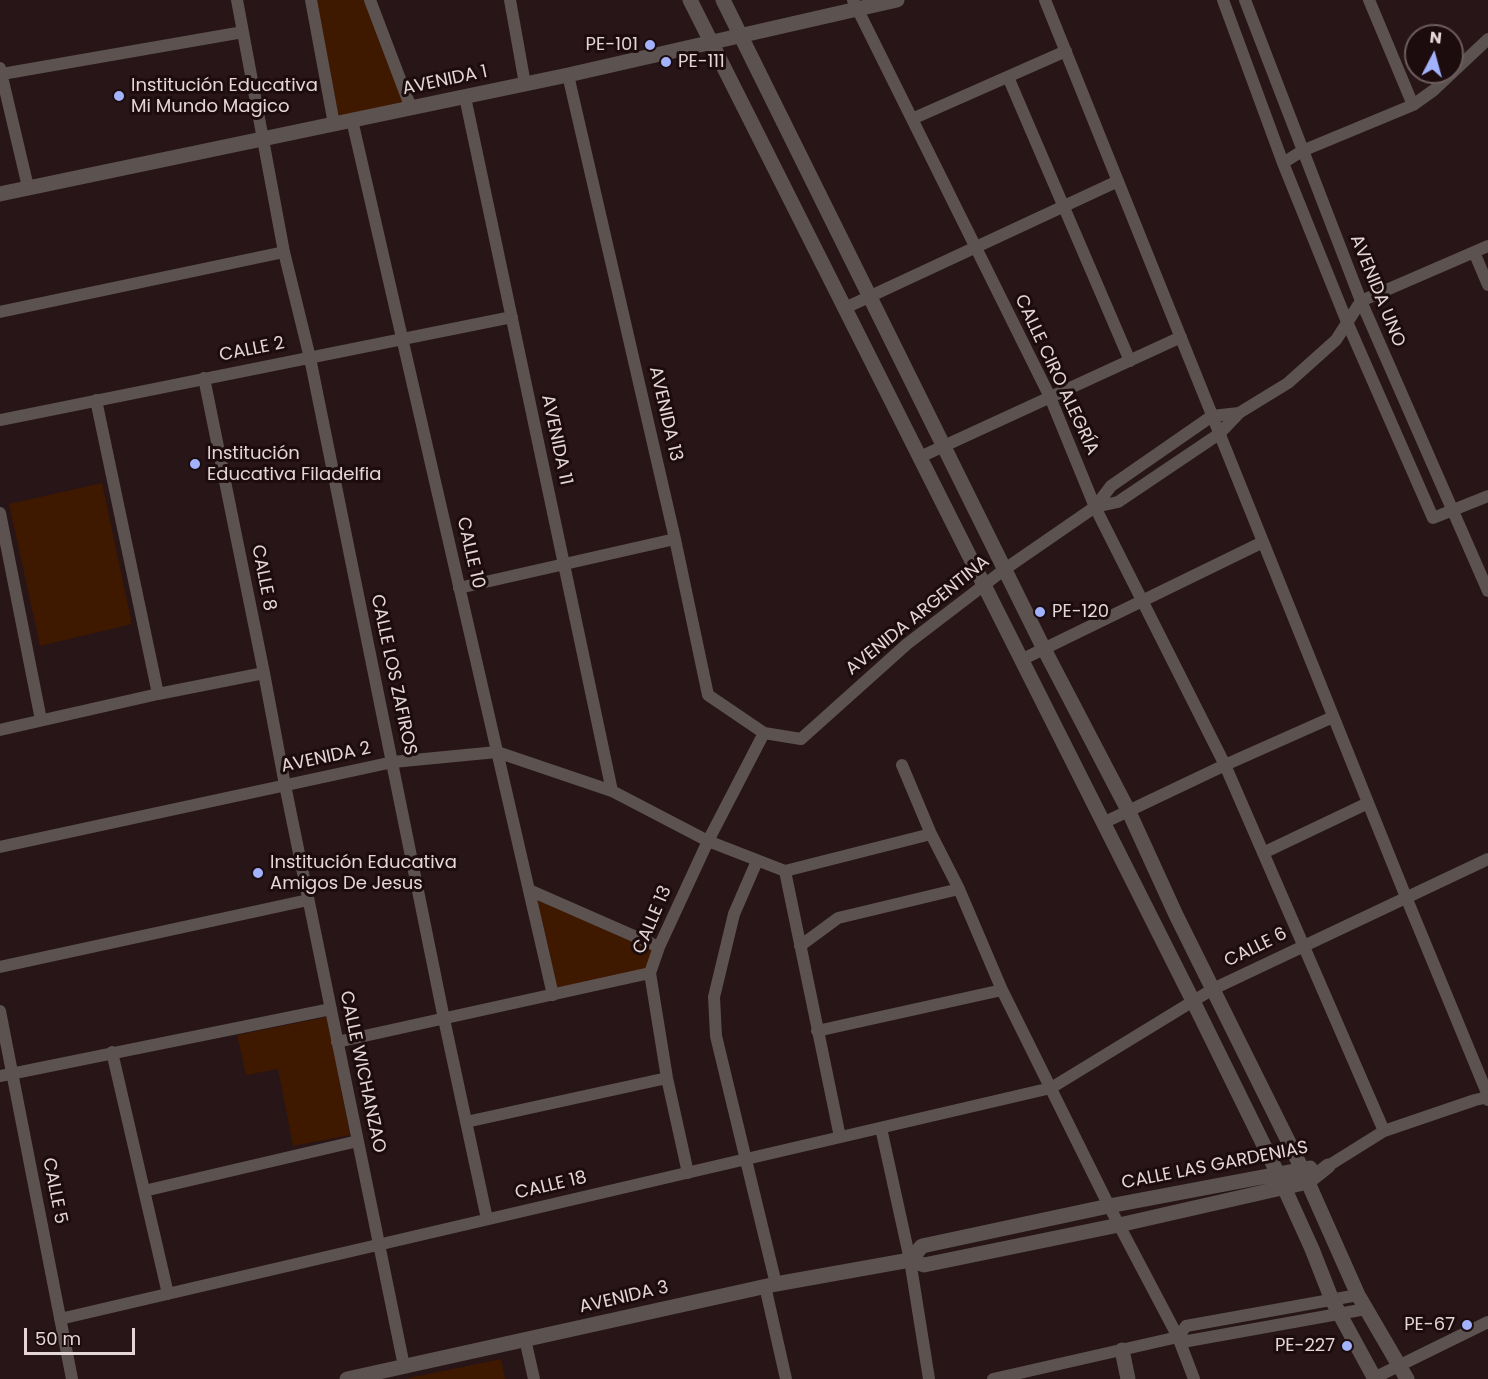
<!DOCTYPE html>
<meta charset="utf-8">
<style>
body{margin:0}
#map{position:relative;width:1488px;height:1379px;overflow:hidden;background:#271517;font-family:Poppins,sans-serif}
canvas{display:block}
.north{position:absolute;left:1404px;top:24px;width:60px;height:60px;box-sizing:border-box;background:#1d0c0e;border:2px solid #6d5d5e;border-radius:50%;rotate:6deg;font-size:16px;font-weight:700;line-height:24px;text-align:center;color:#e4d6d7}
.north::after{content:'';display:block;margin:auto;width:21px;height:27px;background:#a3b2fd;clip-path:polygon(50% 0,100% 100%,50% 72%,0 100%)}
.scale{position:absolute;left:24px;top:1328px;width:111px;height:27px;box-sizing:border-box;border:3px solid #e4d6d7;border-top:0;padding-left:8px;font-size:18px;line-height:21px;white-space:nowrap;color:#e4d6d7;-webkit-text-stroke:4px #1d0c0e;paint-order:stroke}
</style>
<div id="map">
<canvas width="1488" height="1379"></canvas>
<div class="north">N</div>
<div class="scale">50 m</div>
</div>
<script>
const context = document.querySelector('canvas').getContext('2d');
context.lineJoin = 'round';
function fill(path, color) { context.fillStyle = color; context.fill(path, 'evenodd'); }
const shape = rows => new Path2D(rows.map(r => 'M' + r).join(''));
function strokePath(path, color, width, dash) { context.strokeStyle = color; context.lineWidth = width; context.lineCap = dash ? 'butt' : 'round'; context.setLineDash(dash || []); context.stroke(path); }
function write(font, color, halo, rows, align = 'center') {
  context.font = font + ' Poppins,sans-serif'; context.lineWidth = 6; context.setLineDash([]); context.textBaseline = 'middle'; context.strokeStyle = halo; context.fillStyle = color; for (const [text, x, y, turn = 0] of rows) {
    context.save(); context.translate(x, y); context.rotate((+turn || 0) * Math.PI / 180); context.textAlign = isNaN(turn) ? turn : align; if (halo) context.strokeText(text, 0, 0); context.fillText(text, 0, 0); context.restore();
  }
}
const green = shape([
 [311,0,370,0,410,102,334,124],
 [102,483,132,624,40,646,9,504],
 [529,890,659,947,650,973,553,995],
 [327,1017,350,1135,293,1146,278,1069,246,1075,237,1035],
 [501,1359,505,1379,404,1379]
]);
const minor = shape([
 [237,0,284,252,310,358,444,1019,487,1219],
 [311,0,334,124],
 [370,0,411,108],
 [510,0,525,84],
 [853,0,1050,397,1095,507,1225,765,1384,1131],
 [1045,0,1406,897,1487,1093,1488,1100],
 [1223,0,1283,163,1347,322,1433,518,1488,496],
 [1245,0,1361,301,1488,591],
 [1369,0,1413,105],
 [0,68,28,187],
 [2,74,243,32],
 [568,75,675,539,708,695,764,733,801,739,907,644,1005,569,1095,507,1111,486,1212,416,1239,413],
 [1008,77,1130,361],
 [465,97,612,791],
 [912,119,1066,51],
 [352,120,553,995],
 [1283,163,1302,151,1413,105,1434,90,1488,39],
 [1474,252,1488,285],
 [845,308,1118,181],
 [0,312,284,252],
 [204,378,264,673,285,785,404,1366],
 [96,400,158,694],
 [0,420,512,317],
 [920,457,1181,337],
 [1095,507,1118,502,1219,434,1239,413,1288,383,1336,340,1361,301,1488,246],
 [0,513,41,720],
 [459,588,675,539],
 [1021,660,1263,542],
 [0,730,158,694,264,673],
 [902,765,931,834,959,889,1002,990,1109,1206,1178,1337,1194,1379],
 [1103,823,1225,765,1333,717],
 [0,847,393,762,497,752,612,791,708,841,785,871],
 [1263,853,1368,803],
 [757,861,734,914,714,997,716,1036,776,1284],
 [785,871,840,1137],
 [785,871,931,834],
 [529,890,659,947],
 [800,946,838,918,959,889],
 [0,967,308,900],
 [0,1011,72,1379],
 [817,1031,1002,990],
 [337,1042,650,973],
 [112,1052,168,1294],
 [0,1076,331,1009],
 [466,1122,667,1078],
 [881,1128,910,1260,929,1379],
 [1328,1166,1384,1131,1475,1100,1488,1097],
 [688,1173,667,1078,650,973,659,947,708,841,764,733],
 [144,1191,358,1141],
 [765,1286,786,1379],
 [60,1319,1051,1088,1213,989,1488,859],
 [1178,1337,1186,1326,1358,1295],
 [525,1339,534,1379],
 [1374,1378,1488,1322],
 [993,1379,1178,1337,1188,1341,1366,1309]
]);
const tertiary = shape([
 [690,0,1193,1001,1278,1174,1312,1249,1332,1300,1375,1379],
 [723,0,1044,649,1129,812,1176,915,1302,1169,1358,1295,1407,1379],
 [0,194,568,75,897,0],
 [910,1260,922,1246,1109,1206,1310,1168],
 [1122,1350,1128,1379],
 [347,1379,776,1284,910,1260,924,1265,1119,1225,1308,1182,1328,1166]
]);
const markers = [
 [650,45,6,"#a3b2fd"],
 [666,62,6,"#a3b2fd"],
 [119,96,6,"#a3b2fd"],
 [195,464,6,"#a3b2fd"],
 [1040,612,6,"#a3b2fd"],
 [258,873,6,"#a3b2fd"],
 [1467,1325,6,"#a3b2fd"],
 [1347,1346,6,"#a3b2fd"]
];
const poiNames = [
 ["PE-101",638,45,"right"],
 ["PE-111",678,62],
 ["Institución Educativa",131,86],
 ["Mi Mundo Magico",131,107],
 ["Institución",207,454],
 ["Educativa Filadelfia",207,475],
 ["PE-120",1052,612],
 ["Institución Educativa",270,863],
 ["Amigos De Jesus",270,884],
 ["PE-67",1455,1325,"right"],
 ["PE-227",1335,1346,"right"]
];
const streetNames = [
 ["AVENIDA 1",445,81,-12],
 ["AVENIDA UNO",1377,291,68],
 ["CALLE 2",252,350,-11],
 ["CALLE CIRO ALEGRÍA",1056,375,65],
 ["AVENIDA 13",665,414,77],
 ["AVENIDA 11",556,440,78],
 ["CALLE 10",470,553,77],
 ["CALLE 8",263,578,79],
 ["AVENIDA ARGENTINA",918,616,-39],
 ["CALLE LOS ZAFIROS",393,675,78],
 ["AVENIDA 2",326,758,-12],
 ["CALLE 13",653,920,-67],
 ["CALLE 6",1256,948,-26],
 ["CALLE WICHANZAO",362,1072,78],
 ["CALLE LAS GARDENIAS",1215,1166,-11],
 ["CALLE 18",551,1186,-13],
 ["CALLE 5",54,1191,79],
 ["AVENIDA 3",624,1298,-13]
];
fill(green, '#3f1800');
strokePath(minor, '#5c5250', 12);
strokePath(tertiary, '#5c5250', 15);
for (const [x, y, r, color] of markers) { const dot = new Path2D(); dot.arc(x, y, r, 0, 2 * Math.PI); context.fillStyle = color; context.fill(dot); strokePath(dot, '#1d0c0e', 2); }
write('18px', '#e4d6d7', '#1d0c0e', poiNames, 'left');
write('18px', '#e4d6d7', '#1d0c0e', streetNames);
</script>
